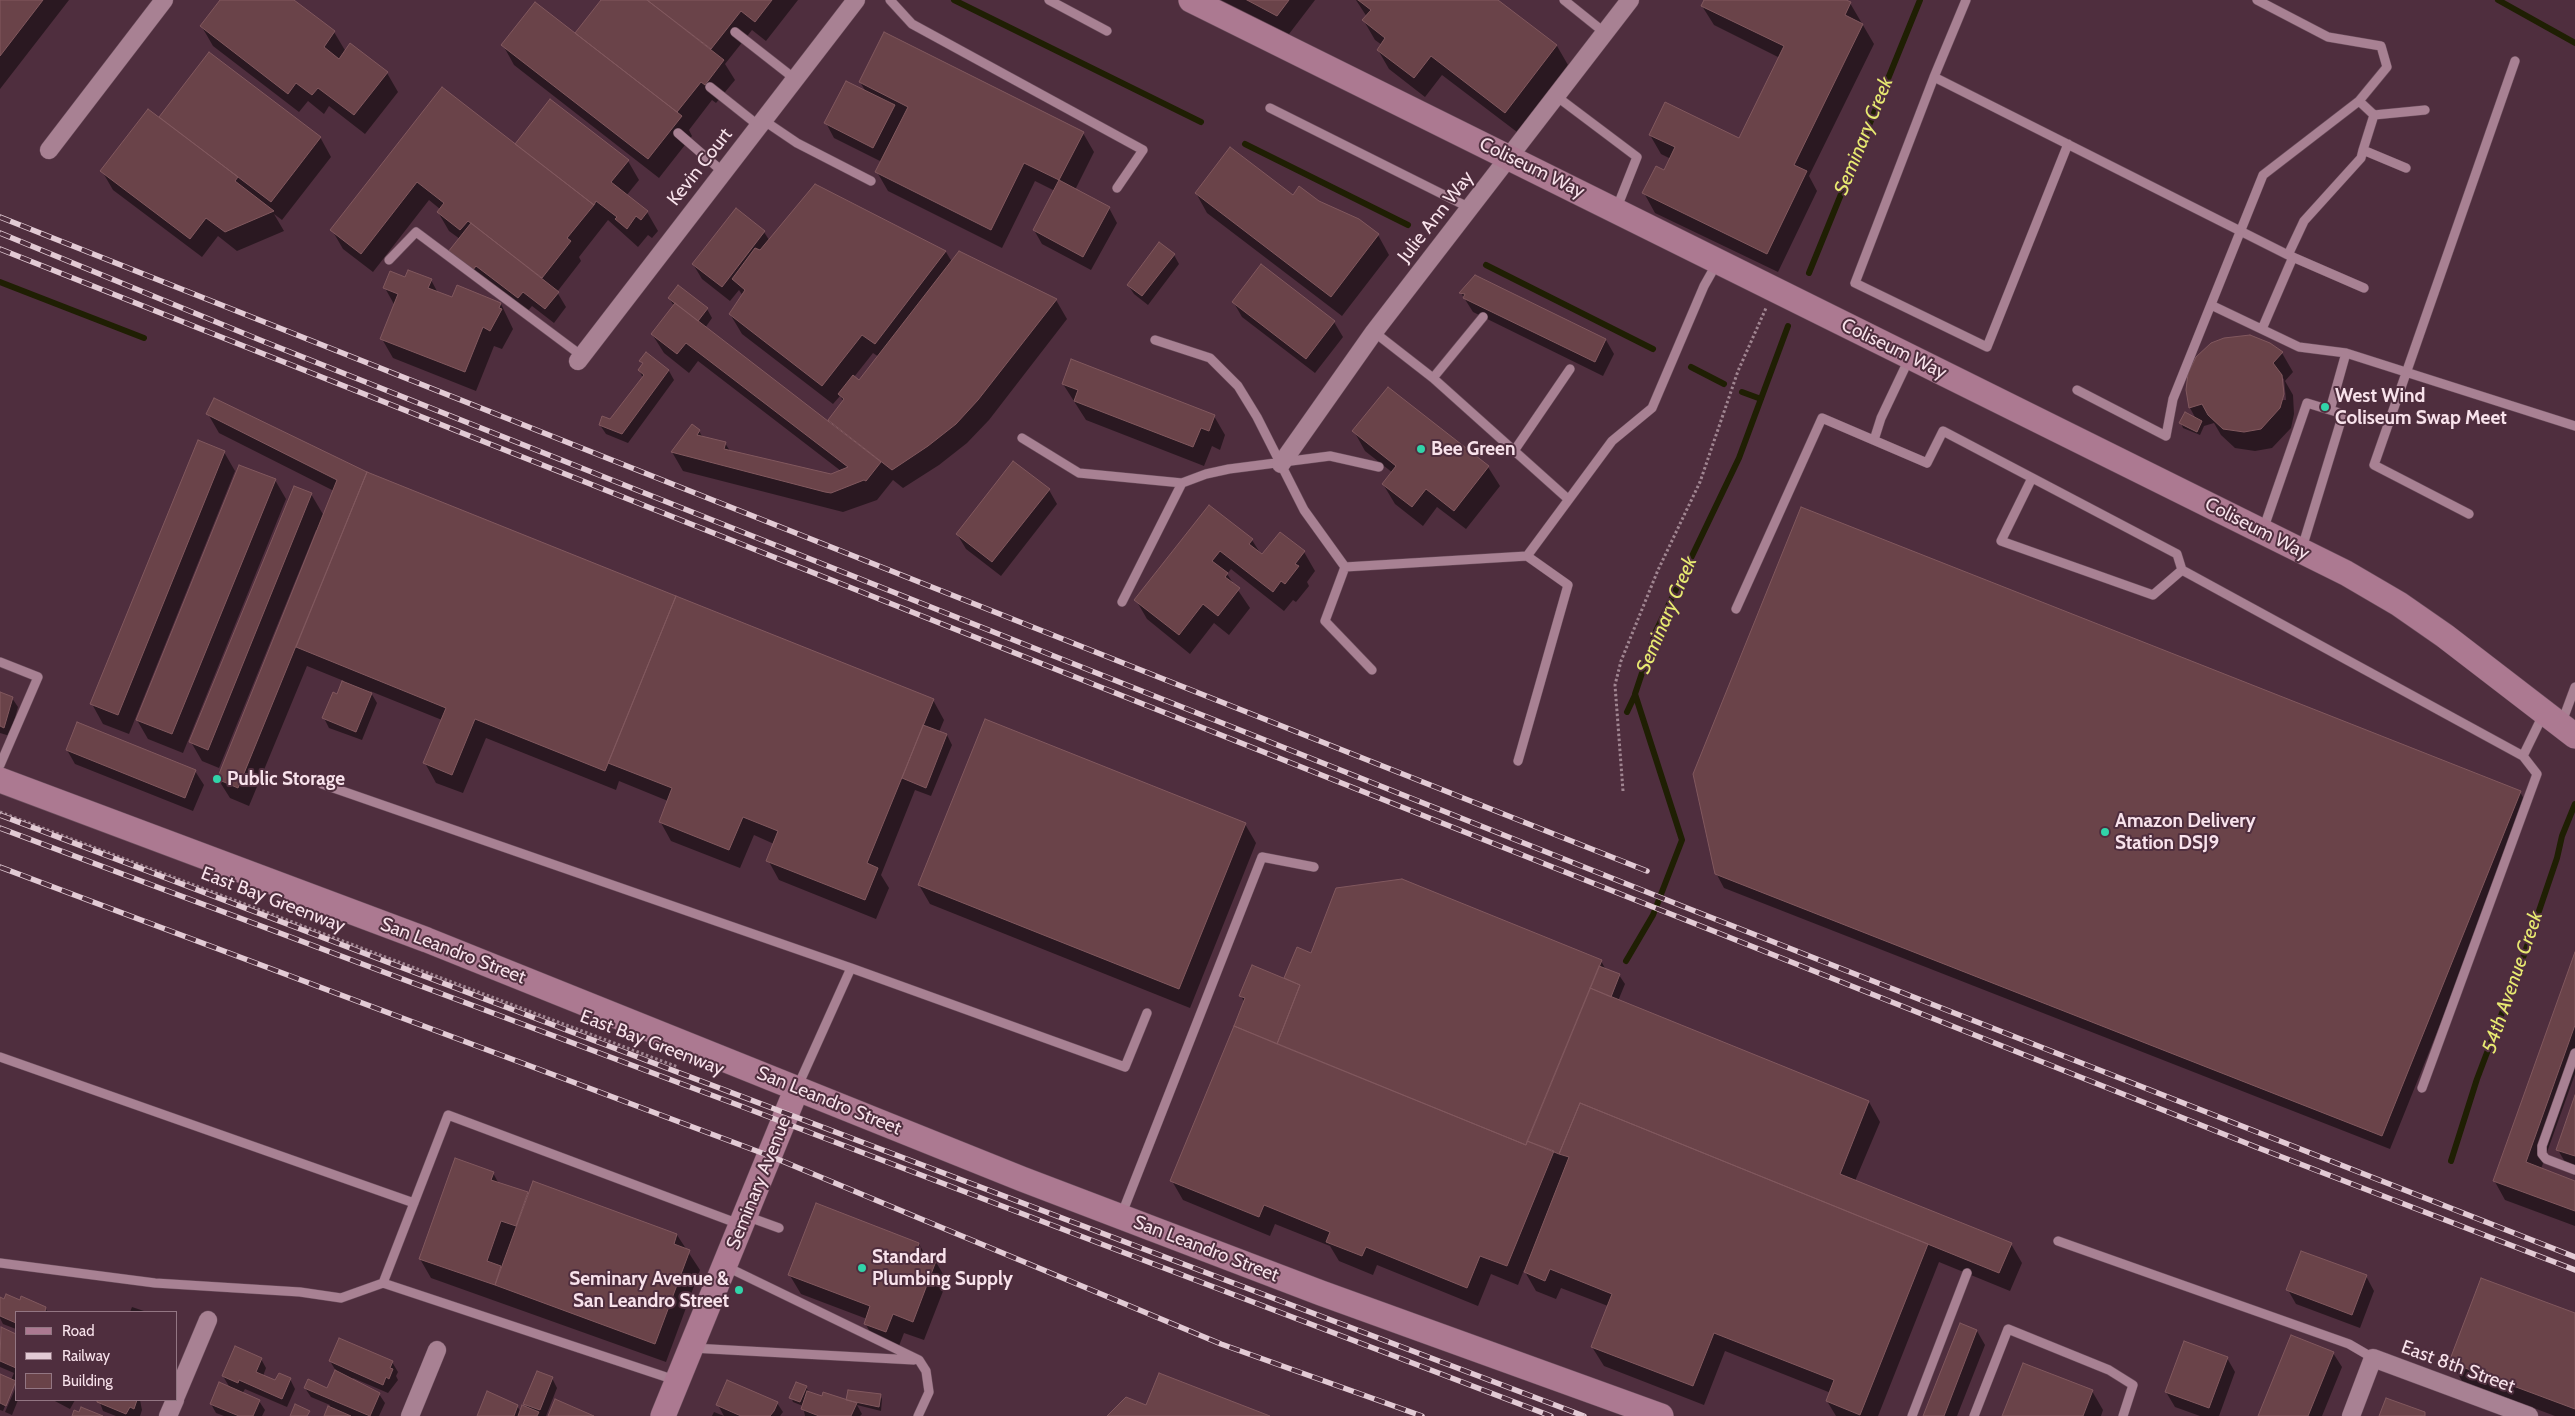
<!DOCTYPE html>
<style>
body{margin:0}
#map{position:relative;width:2575px;height:1416px;overflow:hidden;background:#4f2e3e;font-family:Cabin,sans-serif}
canvas{display:block}
.legend{position:absolute;left:15px;top:1311px;width:162px;height:90px;box-sizing:border-box;background:#4f2e3e;border:1px solid #937683;margin:0;padding:6px 9px;list-style:none;font-size:15px;color:#f8e2eb}
.legend li{display:flex;align-items:center;gap:10px;height:25px}
.legend b{width:25px;border:1px solid #937683}
</style>
<div id="map">
<canvas width="2575" height="1416"></canvas>
<ul class="legend">
<li><b style="height:6px;background:#ac7991"></b>Road</li>
<li><b style="height:6px;background:#e2cad4"></b>Railway</li>
<li><b style="height:14px;background:#6a4349"></b>Building</li>
</ul>
</div>
<script>
const context = document.querySelector('canvas').getContext('2d');
context.lineJoin = 'round';
function fill(path, color) { context.fillStyle = color; context.fill(path, 'evenodd'); }
const shape = rows => new Path2D(rows.map(r => 'M' + r).join(''));
function strokePath(path, color, width, dash) { context.strokeStyle = color; context.lineWidth = width; context.lineCap = dash ? 'butt' : 'round'; context.setLineDash(dash || []); context.stroke(path); }
function write(font, color, halo, rows, align = 'center') {
  context.font = font + ' Cabin,sans-serif'; context.lineWidth = 4; context.setLineDash([]); context.textBaseline = 'middle'; context.strokeStyle = halo; context.fillStyle = color; for (const [text, x, y, turn = 0] of rows) {
    context.save(); context.translate(x, y); context.rotate((+turn || 0) * Math.PI / 180); context.textAlign = isNaN(turn) ? turn : align; if (halo) context.strokeText(text, 0, 0); context.fillText(text, 0, 0); context.restore();
  }
}
const shadow = shape([
 [0,0,69,0,0,89],
 [222,0,292,0,334,32,346,52,387,73,398,92,365,134,329,106,324,114,308,101,299,112,213,46,202,27],
 [603,0,798,0,766,41,752,30,725,64,735,80,716,103,712,100,689,130,692,136,659,178,514,65,503,45,576,35],
 [1221,0,1315,0,1289,34],
 [1356,0,1496,0,1557,46,1568,65,1517,132,1442,75,1425,97,1389,69,1378,50,1382,45,1375,40,1364,21,1367,17],
 [1705,0,1844,0,1850,3,1874,44,1809,176,1817,191,1778,272,1655,213,1644,193,1664,172,1671,159,1661,154,1650,135,1740,140,1780,58,1714,25,1702,6],
 [210,54,320,137,331,157,282,220,274,214,284,231,237,251,218,236,202,257,113,190,102,171,160,119],
 [860,82,1083,133,1094,152,1075,190,1109,208,1117,223,1091,270,1042,244,1034,230,1055,191,1035,181,1002,248,888,191,877,172,882,162,834,138,826,123,866,92],
 [442,89,515,146,628,161,639,180,626,196,647,212,658,231,652,238,648,235,638,247,608,220,579,257,581,261,557,292,566,307,554,323,532,306,527,312,457,267,460,239,449,231,438,212,440,209,429,200,373,272,343,249,332,230],
 [816,185,946,252,952,262,1056,300,1067,319,989,420,967,443,939,465,903,488,893,480,877,500,843,512,683,471,672,452,699,431,703,438,725,443,730,451,831,475,841,471,698,361,689,373,664,353,652,334,674,306,669,298,707,309,712,318,705,328,828,422,844,402,840,396,833,404,742,334,730,314,743,296,739,290,730,301,702,279,693,264,736,210,764,232,769,240],
 [873,353,879,357,860,382,854,377],
 [1196,193,1318,202,1359,220,1378,235,1389,255,1342,316,1207,213],
 [1174,255,1179,264,1148,305,1134,294,1128,285],
 [1261,266,1334,322,1343,337,1315,373,1242,317,1234,303],
 [1475,276,1606,340,1614,354,1603,376,1473,312,1461,293],
 [406,278,431,280,438,293,453,299,501,304,513,329,502,349,494,346,476,391,393,358,382,339,395,306,385,288],
 [2269,344,2282,353,2293,372,2285,381,2293,395,2294,414,2291,428,2272,448,2255,451,2235,448,2221,435,2214,423,2204,426,2200,435,2183,428,2181,423,2196,419,2190,408,2187,390],
 [2281,377,2284,379,2286,400,2283,400],
 [646,354,669,371,674,380,628,443,606,434,600,425,610,420,643,378,639,370,643,365,641,361],
 [1063,384,1214,416,1225,435,1220,450,1212,446,1204,466,1086,420],
 [1388,388,1488,467,1500,486,1466,529,1437,507,1423,526,1395,504,1383,484,1393,473,1365,451,1354,431],
 [208,414,366,473,933,700,944,720,939,732,947,735,952,745,931,796,915,790,881,875,889,888,876,919,779,880,768,860,774,844,754,835,740,868,671,841,660,821,668,801,619,781,616,790,486,738,463,793,436,783,425,763,442,720,370,691,377,703,362,740,329,728,324,718,344,681,307,666,249,806,230,798,218,779,318,531,316,530,219,768,202,761,191,742,311,494,324,516,334,491,219,433],
 [224,452,235,471,129,734,103,724,92,704],
 [275,480,286,499,183,753,148,739,137,720],
 [1049,490,1057,504,1001,576,966,549,957,534],
 [1209,507,1252,540,1262,556,1280,533,1304,552,1315,571,1307,582,1309,586,1296,602,1293,600,1284,611,1231,569,1227,574,1250,608,1229,635,1214,623,1190,654,1147,619,1136,600],
 [0,693,12,698,18,707,10,736,0,733],
 [67,750,195,771,204,785,193,811,75,764],
 [2520,792,2528,806,2390,1149,1724,888,1716,873],
 [1245,824,1256,843,1190,1008,930,904,919,885],
 [1311,955,1601,961,1606,970,1619,975,1625,984,1618,1001,1869,1102,1880,1122,1855,1181,2011,1244,2022,1263,2010,1291,1939,1262,1878,1416,1836,1416,1827,1401,1831,1393,1725,1351,1704,1405,1604,1366,1592,1347,1608,1306,1561,1288,1556,1299,1536,1291,1524,1270,1518,1285,1491,1274,1478,1306,1377,1265,1373,1275,1339,1261,1330,1246,1275,1224,1270,1236,1183,1200,1172,1181,1245,1003,1241,996,1287,981,1285,978],
 [2575,955,2575,1074,2541,1169,2575,1182,2575,1226,2505,1200,2494,1180],
 [2575,1099,2575,1171,2569,1169,2558,1150],
 [493,1173,499,1184,528,1194,677,1235,700,1270,666,1362,431,1278,420,1259],
 [919,1244,927,1258,936,1262,947,1281,924,1340,904,1333,897,1351,876,1343,865,1323,867,1319,801,1294,789,1274],
 [2366,1276,2374,1291,2360,1328,2296,1304,2288,1290],
 [0,1298,45,1308,48,1312,16,1312,16,1329,3,1324,0,1318],
 [132,1307,147,1312,130,1312],
 [2575,1314,2575,1416,2555,1416,2462,1381,2451,1362],
 [1,1329,16,1335,16,1400,18,1400,12,1415,5,1412,16,1387,14,1385,3,1411,0,1410,0,1375,11,1380,14,1373,0,1367],
 [1977,1331,1985,1345,1957,1416,1925,1416],
 [2333,1353,2342,1367,2322,1416,2259,1416],
 [2227,1358,2235,1372,2219,1416,2200,1416,2175,1407,2166,1392],
 [261,1359,266,1368,263,1376,276,1382,290,1379,295,1389,287,1407,245,1389,242,1394,259,1401,265,1410,262,1416,224,1416,216,1413,211,1404,230,1388,223,1376],
 [330,1361,392,1362,398,1372,396,1376,398,1380,388,1393,353,1378,352,1380,379,1394,385,1403,379,1416,326,1416,330,1405,311,1397,305,1388,328,1389,336,1371],
 [552,1378,557,1388,546,1416,478,1416,517,1406,521,1412,528,1409,525,1404],
 [806,1387,809,1392,822,1398,847,1401,880,1395,882,1399,881,1411,857,1405,862,1414,860,1416,805,1416,803,1406,793,1402,791,1397],
 [2092,1391,2103,1410,2101,1416,2003,1416],
 [53,1400,75,1400,70,1409],
 [99,1400,140,1400,142,1410,140,1416,116,1416,103,1411],
 [777,1403,783,1412,780,1416,712,1416,714,1412,724,1416,718,1405]
]);
const stream = shape([
 [954,0,1201,122],
 [2498,0,2575,43],
 [1245,144,1408,225],
 [1486,265,1653,349],
 [1809,273,1920,0],
 [0,282,144,338],
 [1691,367,1724,384],
 [1742,392,1761,399],
 [1627,712,1635,695],
 [1626,961,1653,915,1682,840,1635,694,1656,631,1739,458,1788,326],
 [2451,1161,2477,1079,2524,955,2557,858,2562,836,2575,804]
]);
const building = shape([
 [0,0,43,0,0,56,0,0],
 [220,0,294,0,335,31,324,47,339,59,350,43,388,72,354,115,318,88,312,95,296,83,288,94,200,26,220,0],
 [601,0,647,0,724,60,705,85,701,82,677,112,575,33,601,0],
 [647,0,772,0,755,22,741,11,711,49,647,0],
 [1247,0,1289,0,1277,16,1247,0],
 [1358,0,1498,0,1557,45,1505,113,1431,56,1414,78,1377,50,1385,38,1362,20,1371,10,1358,0],
 [1704,0,1846,0,1851,2,1845,15,1863,24,1794,165,1807,171,1767,254,1642,193,1656,166,1664,170,1675,147,1649,135,1665,102,1739,138,1784,46,1701,6,1704,0],
 [535,2,682,116,648,159,501,45,535,2],
 [884,32,1084,132,1059,180,1024,163,991,230,875,172,908,107,859,82,884,32],
 [209,52,321,137,271,202,159,117,209,52],
 [846,81,895,105,873,148,824,123,846,81],
 [442,87,594,205,567,238,571,241,542,278,468,221,460,230,437,212,444,203,417,182,361,254,330,230,442,87],
 [550,99,629,160,611,182,648,211,641,220,636,216,627,229,615,219,617,217,596,201,594,205,515,144,550,99],
 [148,109,238,177,235,181,274,211,225,232,206,218,190,239,100,171,148,109],
 [1230,147,1293,195,1299,186,1319,201,1359,219,1379,234,1331,297,1195,193,1230,147],
 [1059,180,1110,207,1083,257,1033,230,1059,180],
 [815,184,946,251,875,344,862,335,822,386,729,314,745,290,732,279,755,248,760,250,815,184],
 [736,208,765,231,722,287,692,264,736,208],
 [471,223,559,292,545,309,523,292,518,298,476,266,472,271,448,252,471,223],
 [1159,242,1175,254,1142,296,1127,285,1159,242],
 [959,251,1057,299,978,400,956,424,928,446,892,470,828,420,844,399,838,394,853,375,859,380,959,251],
 [1261,264,1335,321,1306,359,1232,302,1261,264],
 [408,270,432,279,428,288,452,297,457,285,501,303,499,308,502,309,490,331,483,327,465,372,380,339,398,294,383,288,390,271,405,277,408,270],
 [1475,275,1606,339,1595,362,1463,298,1465,294,1459,293,1475,275],
 [678,285,708,308,698,321,668,298,678,285],
 [675,303,881,462,866,481,864,480,831,493,825,492,671,452,692,424,700,430,697,435,726,442,724,449,831,474,848,467,686,343,677,354,651,334,675,303],
 [2250,335,2270,343,2283,352,2273,363,2282,375,2284,394,2280,408,2261,429,2244,432,2223,429,2208,415,2202,404,2189,408,2186,390,2188,373,2196,357,2211,343,2224,338,2250,335],
 [646,352,669,370,622,434,599,425,602,416,610,419,644,375,638,370,643,363,639,361,646,352],
 [1071,359,1215,415,1209,431,1201,428,1193,447,1074,401,1078,390,1062,384,1071,359],
 [1388,387,1489,466,1454,511,1426,489,1412,507,1382,484,1396,466,1352,431,1388,387],
 [214,398,367,472,238,788,217,779,337,480,206,414,214,398],
 [2185,412,2202,421,2197,432,2179,423,2185,412],
 [198,440,225,451,118,715,90,704,198,440],
 [1013,461,1050,489,992,562,956,534,1013,461],
 [239,465,276,479,172,734,136,720,239,465],
 [367,472,676,596,605,771,475,719,452,775,423,763,446,708,296,647,367,472],
 [294,486,312,493,208,750,189,742,294,486],
 [1209,505,1253,539,1249,544,1262,554,1280,532,1305,551,1295,564,1299,566,1285,584,1281,581,1273,592,1220,551,1212,561,1228,573,1225,577,1240,588,1218,616,1203,604,1179,635,1134,600,1209,505],
 [1801,507,2521,791,2382,1136,1715,874,1693,774,1801,507],
 [676,596,934,699,867,863,878,868,865,900,766,861,778,831,743,817,729,850,659,822,672,788,608,763,676,596],
 [342,681,372,693,356,732,322,718,333,692,337,694,342,681],
 [0,692,13,697,4,728,0,726,0,692],
 [985,719,1246,823,1179,989,918,885,985,719],
 [77,722,196,770,185,798,66,750,77,722],
 [923,725,947,734,926,788,902,778,923,725],
 [1402,879,1602,960,1526,1145,1277,1044,1300,985,1284,978,1297,947,1311,953,1336,888,1402,879],
 [2575,952,2575,1025,2526,1162,2575,1181,2575,1211,2493,1181,2575,952],
 [1252,965,1300,985,1277,1044,1234,1026,1245,998,1239,996,1252,965],
 [1599,966,1620,974,1611,997,1590,988,1599,966],
 [1590,988,1869,1101,1840,1174,2012,1243,1999,1273,1580,1103,1559,1154,1527,1141,1590,988],
 [1234,1026,1526,1145,1527,1141,1554,1151,1507,1266,1480,1256,1467,1288,1366,1247,1362,1256,1326,1242,1330,1232,1264,1205,1259,1217,1170,1181,1234,1026],
 [2575,1095,2575,1156,2556,1150,2575,1095],
 [1580,1103,1928,1244,1860,1415,1826,1401,1834,1380,1714,1333,1693,1386,1591,1347,1612,1294,1550,1269,1545,1281,1524,1272,1569,1157,1559,1154,1580,1103],
 [455,1158,494,1172,491,1180,528,1192,516,1226,501,1221,487,1261,501,1266,495,1285,419,1259,455,1158],
 [533,1181,677,1234,674,1244,690,1250,655,1344,495,1285,533,1181],
 [816,1203,919,1243,916,1253,936,1261,913,1322,893,1314,886,1332,864,1324,870,1306,788,1275,816,1203],
 [2301,1251,2367,1275,2352,1315,2286,1290,2301,1251],
 [2481,1278,2575,1313,2575,1409,2449,1362,2481,1278],
 [6,1294,20,1300,21,1296,46,1307,45,1311,48,1312,16,1312,16,1323,0,1316,0,1297,4,1299,6,1294],
 [1960,1323,1977,1330,1944,1416,1923,1416,1960,1323],
 [1,1327,16,1334,16,1368,0,1361,1,1327],
 [2291,1335,2334,1352,2308,1416,2258,1416,2291,1335],
 [339,1338,393,1361,390,1368,393,1369,389,1379,386,1377,383,1385,329,1361,339,1338],
 [2184,1341,2228,1357,2209,1408,2165,1392,2184,1341],
 [235,1346,262,1358,256,1372,275,1380,279,1373,291,1378,282,1399,239,1380,238,1383,222,1376,235,1346],
 [2023,1363,2093,1390,2083,1416,2002,1416,2023,1363],
 [335,1370,380,1393,370,1416,304,1388,308,1379,327,1388,335,1370],
 [537,1371,553,1377,540,1410,523,1404,537,1371],
 [1159,1373,1270,1416,1107,1416,1126,1397,1146,1405,1159,1373],
 [0,1374,16,1381,6,1406,0,1403,0,1374],
 [727,1380,778,1402,774,1411,770,1416,741,1416,716,1405,727,1380],
 [219,1382,260,1400,253,1416,239,1416,210,1404,219,1382],
 [796,1382,807,1386,800,1402,789,1398,796,1382],
 [848,1390,881,1394,879,1407,846,1400,848,1390],
 [487,1391,518,1405,514,1416,477,1416,487,1391],
 [807,1391,822,1396,823,1392,857,1403,851,1416,819,1416,801,1409,807,1391],
 [2386,1398,2425,1412,2425,1416,2379,1416,2386,1398],
 [555,1399,594,1416,548,1416,555,1399],
 [97,1400,137,1400,134,1409,130,1407,126,1414,97,1402,97,1400],
 [295,1404,310,1411,307,1416,290,1416,295,1404],
 [522,1405,539,1412,537,1416,518,1416,522,1405],
 [328,1406,351,1416,324,1416,328,1406],
 [81,1407,103,1416,72,1416,74,1410,79,1412,81,1407]
]);
const path = shape([
 [1623,791,1615,685,1621,661,1658,570,1700,482,1738,371,1766,308],
 [0,812,678,1067]
]);
const lane = shape([
 [890,0,912,24,1143,150,1117,188],
 [1049,0,1107,31],
 [1564,0,1605,33],
 [1966,0,1934,77,2288,255],
 [2257,0,2328,37,2381,46,2387,67,2359,101,2374,115],
 [735,32,795,79],
 [1934,77,1855,283,1987,347,2068,144],
 [710,87,759,126],
 [1556,96,1637,157,1616,210],
 [1270,108,1470,208],
 [763,120,797,143,871,181],
 [678,133,723,172],
 [2363,150,2361,158,2304,221,2288,255,2364,288],
 [2406,168,2363,150,2374,115,2425,110],
 [389,260,416,232,582,356],
 [2211,305,2299,347,2346,353],
 [2262,329,2293,257],
 [1374,332,1433,378,1483,317],
 [1155,340,1210,358,1238,386,1257,417,1304,510,1345,567,1325,621,1372,670],
 [1433,378,1568,499],
 [2077,390,2166,436,2173,399,2263,175,2359,101],
 [2330,410,2346,353,2575,426],
 [1022,438,1079,473,1182,483],
 [1874,440,1881,418,1909,359],
 [1514,451,1570,369],
 [2032,478,2001,541,2153,595,2182,570],
 [2469,514,2374,465,2515,61],
 [2263,530,2307,403,2343,414,2302,548],
 [1345,567,1527,556],
 [1122,602,1182,483,1206,474,1229,469,1330,456,1379,467],
 [1736,609,1822,418,1927,463,1943,431,2177,554,2182,570,2523,756],
 [0,662,38,677,0,765],
 [2562,722,2575,687],
 [1518,761,1568,585,1527,556,1612,441,1652,408,1704,286,1717,263],
 [322,784,851,968,797,1088],
 [851,968,1125,1067,1147,1013],
 [2575,1053,2542,1146,2542,1154,2546,1159,2575,1170],
 [0,1057,414,1203],
 [2422,1088,2537,774,2523,756,2543,715],
 [746,1216,779,1228],
 [1121,1216,1262,857,1314,867],
 [2058,1241,2349,1344,2373,1358],
 [0,1263,155,1283,300,1292,341,1298,383,1283,675,1380],
 [725,1266,919,1360,926,1371,929,1392,918,1416],
 [383,1283,448,1115,739,1224],
 [692,1348,914,1360],
 [1912,1416,1967,1273],
 [1974,1416,2008,1329,2109,1370,2133,1385,2123,1416]
]);
const street = shape([
 [49,150,164,0],
 [578,361,856,0],
 [1281,464,1374,332,1630,0],
 [176,1396,208,1320],
 [168,1416,175,1400],
 [410,1416,437,1350],
 [2351,1416,2373,1358,2529,1416]
]);
const secondary = shape([
 [1191,0,2346,573,2399,604,2445,636,2575,736],
 [0,780,427,940,1022,1179,1321,1293,1661,1416],
 [663,1416,797,1088]
]);
const rail = shape([
 [0,217,1647,871],
 [0,233,260,340,1682,906,2575,1257],
 [0,249,2256,1147,2575,1270],
 [0,815,1584,1416],
 [0,828,738,1105,1551,1416],
 [0,867,770,1156,1221,1344,1422,1416]
]);
const markers = [
 [2325,407,5,"#31d4a9"],
 [1421,449,5,"#31d4a9"],
 [217,779,5,"#31d4a9"],
 [2105,832,5,"#31d4a9"],
 [862,1268,5,"#31d4a9"],
 [739,1290,5,"#31d4a9"]
];
const streetNames = [
 ["Kevin Court",700,167,-52],
 ["Coliseum Way",1532,168,26],
 ["Julie Ann Way",1436,217,-52],
 ["Coliseum Way",1894,349,26],
 ["Coliseum Way",2257,529,27],
 ["East Bay Greenway",273,900,21],
 ["San Leandro Street",453,951,21],
 ["East Bay Greenway",652,1043,21],
 ["San Leandro Street",829,1101,22],
 ["Seminary Avenue",759,1183,-68],
 ["San Leandro Street",1206,1249,21],
 ["East 8th Street",2458,1367,20]
];
const poiNames = [
 ["West Wind",2335,396],
 ["Coliseum Swap Meet",2335,418],
 ["Bee Green",1431,449],
 ["Public Storage",227,779],
 ["Amazon Delivery",2115,821],
 ["Station DSJ9",2115,843],
 ["Standard",872,1257],
 ["Plumbing Supply",872,1279],
 ["Seminary Avenue &",729,1279,"right"],
 ["San Leandro Street",729,1301,"right"]
];
const waterNames = [
 ["Seminary Creek",1864,136,-68],
 ["Seminary Creek",1667,615,-67],
 ["54th Avenue Creek",2513,982,-71]
];
fill(shadow, '#0007');
strokePath(stream, '#1f1f03', 6);
fill(building, '#6a4349');
strokePath(building, '#81585e', 1);
strokePath(lane, '#6b4e5c', 10);
strokePath(street, '#6b4e5c', 19);
strokePath(secondary, '#6b4e5c', 26);
strokePath(path, '#a18692', 3, [2.5, 2.5]);
strokePath(lane, '#a88193', 9);
strokePath(street, '#a88193', 18);
strokePath(secondary, '#ac7991', 25);
strokePath(rail, '#e2cad4', 5.5);
strokePath(rail, '#4f2e3e', 4, [11]);
for (const [x, y, r, color] of markers) { const dot = new Path2D(); dot.arc(x, y, r, 0, 2 * Math.PI); context.fillStyle = color; context.fill(dot); strokePath(dot, '#4f2e3e', 2); }
write('19px', '#f8e2eb', '#4f2e3e', streetNames);
write('bold 19px', '#f8e2eb', '#4f2e3e', poiNames, 'left');
write('italic 20px', '#e8ea71', '#4f2e3e', waterNames);
</script>
